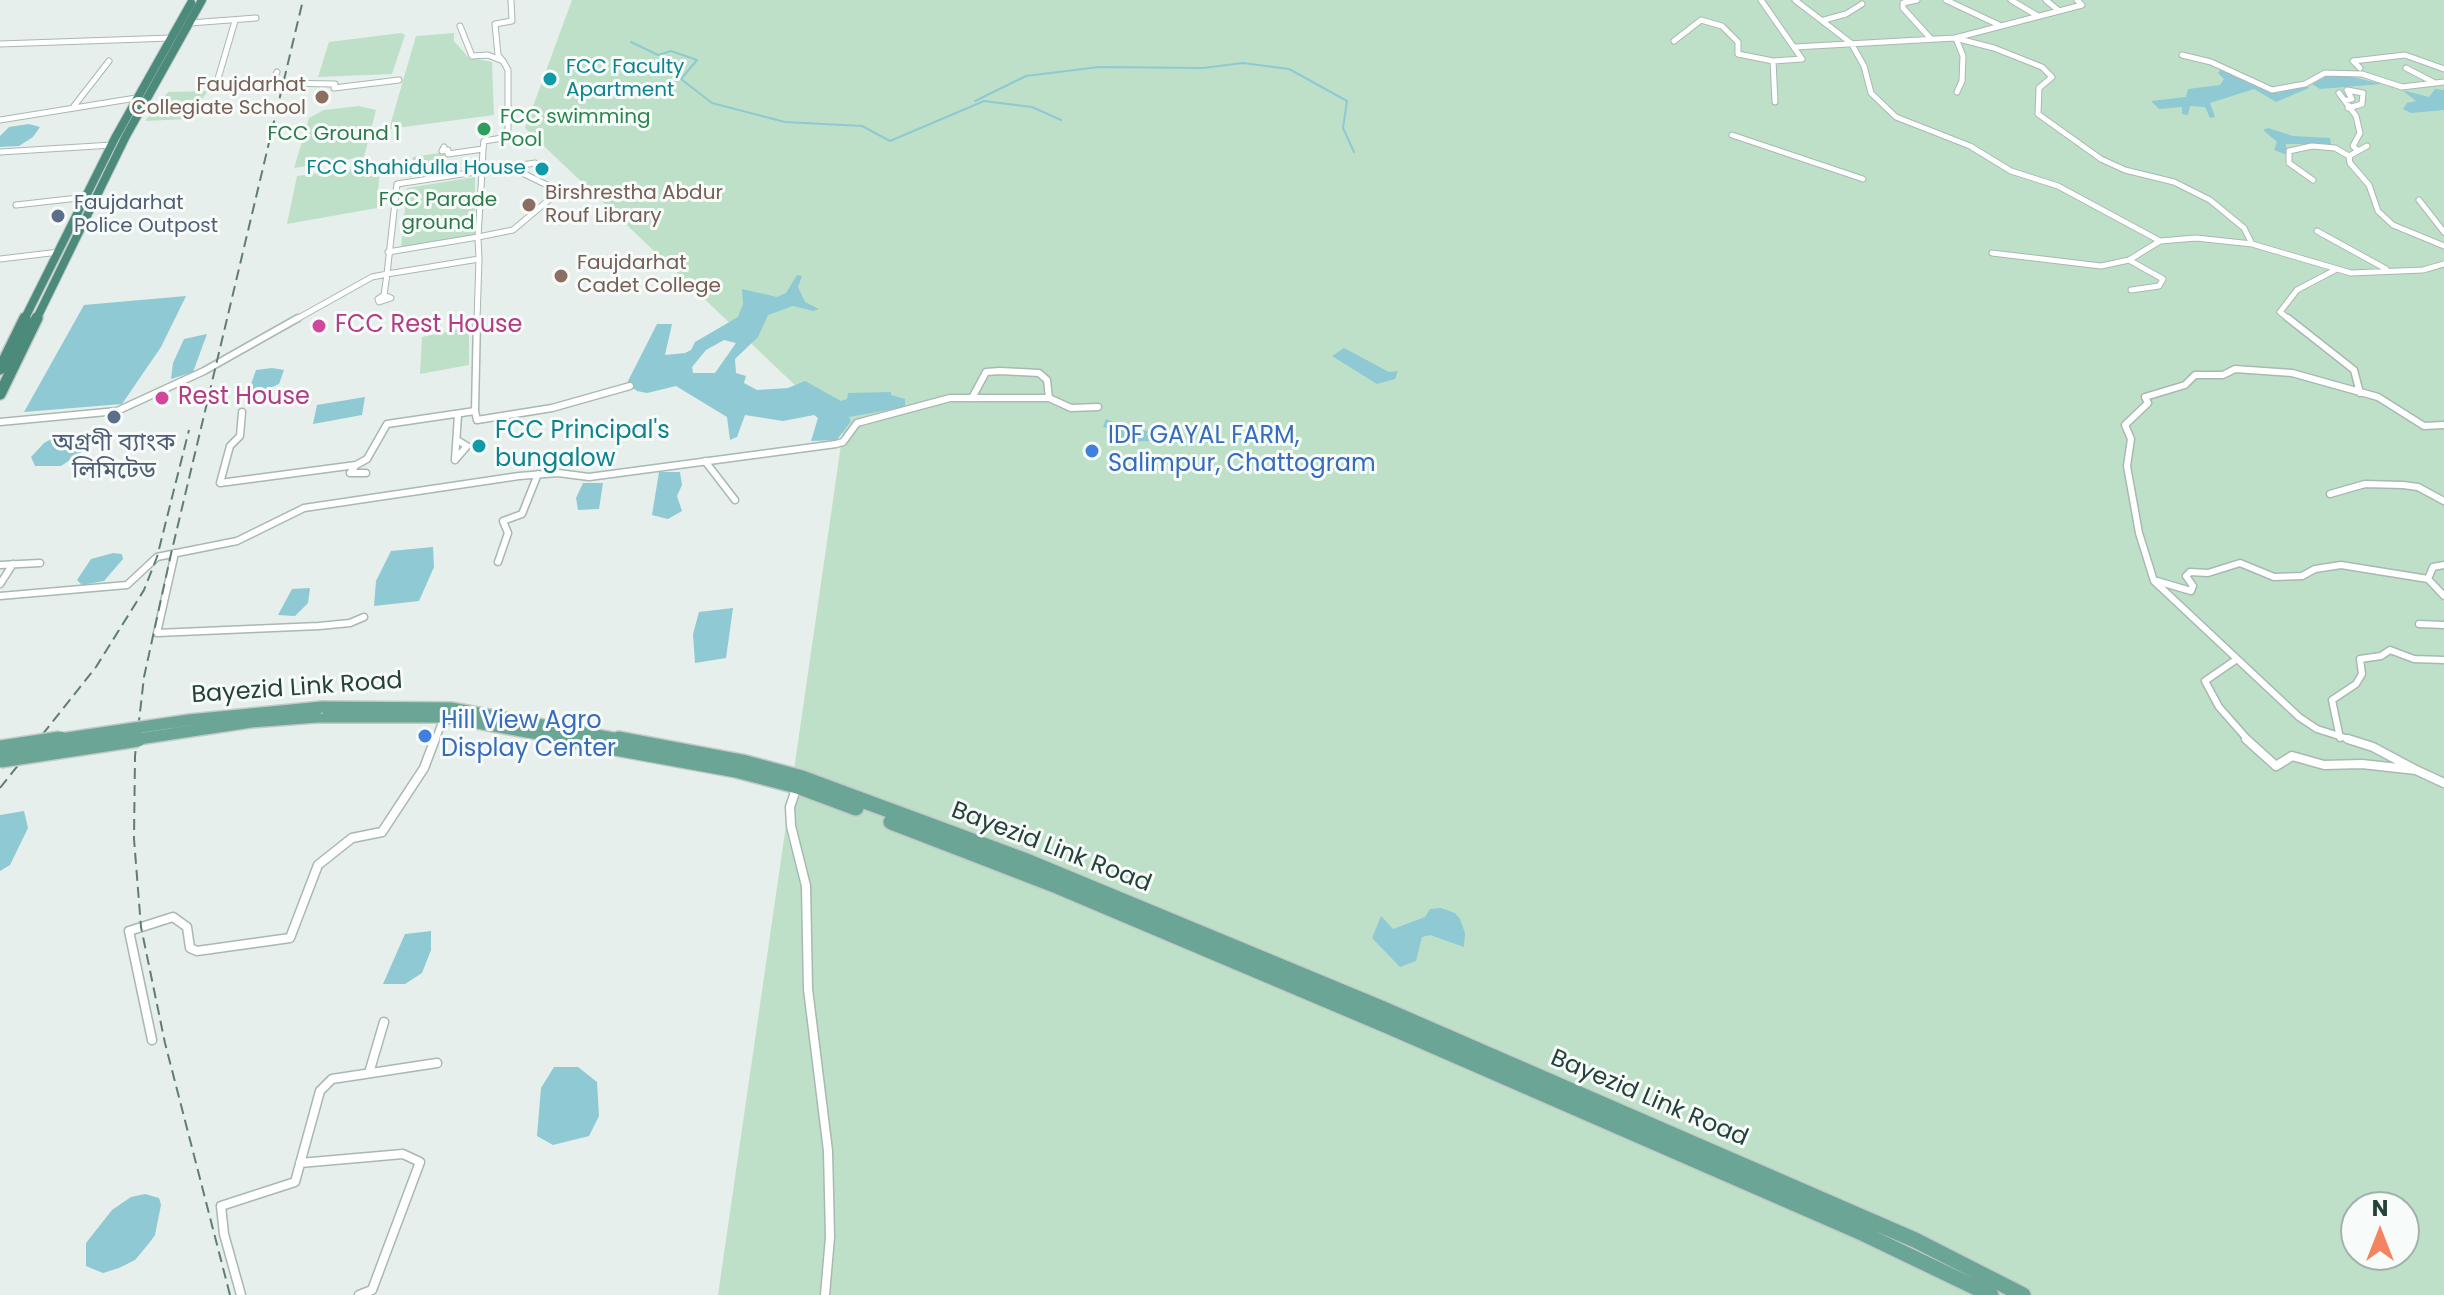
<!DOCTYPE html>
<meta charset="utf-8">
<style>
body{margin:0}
#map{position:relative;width:2444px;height:1295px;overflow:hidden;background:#e6efeb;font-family:Poppins,sans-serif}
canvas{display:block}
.north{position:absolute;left:2340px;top:1191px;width:80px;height:80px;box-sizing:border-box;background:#f7fbf9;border:2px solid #a3b1ad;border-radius:50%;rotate:0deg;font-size:22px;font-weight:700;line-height:32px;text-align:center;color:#24423a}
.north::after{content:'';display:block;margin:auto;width:28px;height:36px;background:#f4845f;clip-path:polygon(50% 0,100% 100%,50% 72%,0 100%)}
</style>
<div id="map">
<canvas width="2444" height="1295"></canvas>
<div class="north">N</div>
</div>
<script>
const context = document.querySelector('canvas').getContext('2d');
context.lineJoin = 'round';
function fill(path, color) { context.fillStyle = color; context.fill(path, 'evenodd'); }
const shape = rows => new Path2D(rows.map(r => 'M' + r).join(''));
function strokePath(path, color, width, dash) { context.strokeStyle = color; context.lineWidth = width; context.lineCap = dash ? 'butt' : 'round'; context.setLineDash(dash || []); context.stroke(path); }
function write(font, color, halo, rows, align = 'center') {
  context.font = font + ' Poppins,"Noto Sans Bengali",sans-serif'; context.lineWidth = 6; context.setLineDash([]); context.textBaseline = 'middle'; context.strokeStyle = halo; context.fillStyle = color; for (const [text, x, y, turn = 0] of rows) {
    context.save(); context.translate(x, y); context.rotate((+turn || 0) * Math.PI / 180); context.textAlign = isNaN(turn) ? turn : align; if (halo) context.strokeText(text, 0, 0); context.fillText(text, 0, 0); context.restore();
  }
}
const green = shape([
 [572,0,2444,0,2444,1295,718,1295,843,431,525,128],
 [2356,1207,2404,1207,2404,1255,2356,1255],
 [401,33,405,35,392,74,318,77,329,42],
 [454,33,454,41,468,57,492,62,494,115,389,129,416,36],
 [208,91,187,119,145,121,168,92],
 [359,106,376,110,364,157,294,168,309,118,324,110],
 [445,152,444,171,409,177,413,157],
 [380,165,377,208,287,224,297,176],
 [475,177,475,236,401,248,407,188],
 [469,327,469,365,420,374,422,337]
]);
const water = shape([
 [2221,69,2277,93,2305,85,2309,88,2276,102,2254,89,2210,103,2215,117,2210,118,2205,107,2190,106,2188,115,2182,114,2182,107,2159,109,2151,101,2186,97,2188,89,2220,85,2224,79,2218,73],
 [2328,75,2344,75,2382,84,2320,89,2312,84],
 [2435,89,2444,90,2444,110,2411,113,2403,109,2407,103,2416,101,2402,90,2429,97],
 [29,124,40,127,33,137,19,146,0,147,0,136,9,127],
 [2268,128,2293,136,2330,138,2331,144,2286,144,2287,155,2274,150,2277,142,2263,130],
 [797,275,802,276,798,287,805,302,819,309,813,311,793,306,768,315,758,337,735,359,736,373,746,376,744,383,757,390,788,388,805,381,841,401,847,399,848,393,891,392,891,395,905,399,905,407,849,417,851,421,837,440,811,441,818,418,814,415,783,421,745,415,737,437,730,440,727,417,676,386,647,393,637,391,627,383,657,324,672,324,665,355,685,353,691,350,695,342,738,317,743,304,742,289,777,297,786,293],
 [724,340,736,343,715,373,693,373,692,367,706,350],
 [186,296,161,347,122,404,24,412,84,305],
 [207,334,193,372,171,379,173,363,184,339],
 [1344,348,1389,372,1398,371,1395,379,1377,384,1332,356],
 [272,368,284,370,279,384,259,393,249,390,256,370],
 [365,397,362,415,313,424,317,405],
 [1106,419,1136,431,1161,430,1161,435,1152,441,1119,442,1121,433,1103,427],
 [59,435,77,436,83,443,82,452,61,466,35,466,31,457,44,443],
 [659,472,680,472,682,485,677,496,682,511,668,519,652,515],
 [583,483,603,483,599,509,578,510,576,498],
 [433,547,434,567,419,601,374,606,376,581,391,551],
 [113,553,122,554,123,559,104,581,82,585,77,580,91,559],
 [310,588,308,603,295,616,278,615,292,589],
 [733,608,726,658,695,663,693,634,699,612],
 [24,811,28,828,10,865,0,871,0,815],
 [1441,908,1455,913,1460,919,1465,933,1464,947,1430,935,1422,937,1416,961,1400,967,1372,938,1381,916,1393,929,1425,917,1430,909],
 [431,931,431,950,422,973,405,984,383,984,405,934],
 [554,1067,578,1067,597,1082,599,1116,589,1136,553,1145,537,1136,541,1088],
 [145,1194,159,1198,161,1205,155,1235,150,1242,135,1260,119,1268,103,1273,86,1266,86,1243,112,1210,131,1197]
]);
const stream = shape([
 [631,42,658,55,671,51,697,60,681,79,712,103,785,122,862,126,890,141,984,101,1032,107,1061,120],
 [975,101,1026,76,1099,67,1203,68,1243,63,1289,69,1347,101,1343,128,1354,152]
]);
const minorFar2 = shape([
 [1761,0,1802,59,1773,61,1775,102],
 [1795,0,1851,43,1864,66,1871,93,1896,117,1970,146,2011,171,2058,186,2160,241,2196,238,2252,244,2351,273,2423,270,2444,264],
 [1917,0,1903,3,1903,8,1931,39],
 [1946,0,1999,25],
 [2011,0,2038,16],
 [2059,11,2082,5,2077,0],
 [1824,20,1846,14,1862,4],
 [190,23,256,18],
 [1955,38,1994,48,2042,67,2052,77,2039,88,2038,114,2101,159,2125,170,2174,182,2210,200,2244,228,2252,244],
 [1674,41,1701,20,1722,26,1738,42,1738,54,1773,61],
 [1957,41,1963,56,1962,81,1957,92],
 [0,44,171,38],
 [1795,47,1955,38,2059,11,2046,0],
 [2182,55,2211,62,2272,90,2305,84,2325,73,2362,74,2402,87,2444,82],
 [503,61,498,55,495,24,512,21,511,0],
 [2360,68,2353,61,2405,55,2444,69],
 [2406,68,2435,83],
 [277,72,273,80,277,83,335,84,334,88,399,80],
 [217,82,235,21],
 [2339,93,2356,116,2360,133,2353,146,2357,150],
 [2345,100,2352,99,2347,90,2363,93,2362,104,2348,108],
 [74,106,109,61],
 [0,120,136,98],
 [1732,135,1863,179],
 [2367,146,2349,156,2350,163,2369,185,2378,211,2393,225,2444,246],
 [444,147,442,151,448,150,448,154,483,149,484,141,508,137,508,70,503,61,488,55,472,56,460,26],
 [0,152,112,145],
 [510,167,549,186,551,198,513,230,478,237,482,171,535,163],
 [2313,180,2289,163,2289,151,2312,146,2335,148,2349,156],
 [2419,200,2444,232],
 [16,205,87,197],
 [2317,231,2386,269],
 [1992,253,2101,266,2129,260,2160,241],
 [0,259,59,252],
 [2129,260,2163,279,2159,286,2131,290],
 [384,295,391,298,379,302,378,299,384,295],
 [384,295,387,274,479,259,478,237,388,252],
 [295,320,372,277,387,274,397,184,482,171,483,149],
 [477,320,479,259],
 [2290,320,2280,312,2297,290,2335,270]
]);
const minorFar1 = shape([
 [2288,318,2354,370,2360,393],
 [972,398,986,372,1000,371,1039,373,1047,380,1049,398],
 [475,411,477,420,552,408,630,386],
 [242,412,240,436,230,446,220,483,356,465,367,459,387,424,475,411,477,318],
 [0,422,117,411,204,371,298,318],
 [455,460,458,415],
 [455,460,467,446,457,440],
 [705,461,735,500],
 [356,465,350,473,366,473],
 [2330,494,2365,484,2403,485,2418,487,2444,501],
 [175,553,157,633,319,626,350,623,364,617],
 [498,562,508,533,503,521,522,514,538,474],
 [0,565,40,563],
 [2428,579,2444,596],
 [2157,581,2191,591,2193,586,2186,576,2190,572,2208,573,2240,563,2274,577,2302,576,2315,569,2341,565,2428,579,2433,567,2444,565],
 [0,584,13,564],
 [0,596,127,585,157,557,237,541,304,508,519,476,558,473,589,477,836,444,843,442,857,423,950,398,1049,398,1071,408,1098,407],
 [2419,624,2444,625],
 [2237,659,2205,681,2219,707,2249,741],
 [2340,738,2332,700,2356,684,2362,674,2360,659,2381,656,2390,650,2414,659,2444,660],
 [435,741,444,717],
 [2355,741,2317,729,2299,717,2154,581,2139,533,2127,466,2131,439,2125,425,2148,403,2145,397,2185,385,2195,375,2223,375,2235,369,2292,373,2378,397,2424,426,2444,425]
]);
const minor = shape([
 [2246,739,2276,766,2292,756,2324,765,2362,764,2416,770,2444,783],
 [2348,739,2373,747,2416,770],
 [797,786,790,807,791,826,806,886,808,989,828,1151,830,1237,825,1295],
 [152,1040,129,931,173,917,187,927,190,948,197,951,290,938,318,865,352,838,382,832,424,768,435,739],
 [369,1073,384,1022],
 [300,1163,403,1154,420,1162,372,1290,359,1295],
 [241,1295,224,1234,221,1206,295,1182,320,1091,332,1079,437,1063]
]);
const primaryFar1 = shape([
 [322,707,451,708,629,741],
 [317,717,444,717,577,741]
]);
const primary = shape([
 [566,739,736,770,797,786,856,808],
 [619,739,742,762,802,778,1024,860,1381,1008,1915,1240,2023,1295],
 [891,822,1057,886,1390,1027,1864,1234,1991,1295]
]);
const trunkFar1 = shape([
 [24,320,115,138,191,3],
 [36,320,126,136,202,0]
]);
const trunk = shape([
 [0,369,25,318],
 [0,394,37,318]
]);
const rail = shape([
 [0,788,96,667,144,590,157,557,189,430],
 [230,1295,165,1043,141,927,134,839,135,756,144,677,171,554,303,0]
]);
const primaryBridgeFar1 = shape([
 [47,741,189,720,322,707],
 [125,741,251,722,317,717]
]);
const primaryBridge = shape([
 [0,748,60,739],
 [0,760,138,739]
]);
const markers = [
 [550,79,8,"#0f9aa8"],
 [322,97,8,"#8d6e63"],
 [484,129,8,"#2e9e5b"],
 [542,169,8,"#0f9aa8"],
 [529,205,8,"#8d6e63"],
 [58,216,8,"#5c6f8a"],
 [561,276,8,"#8d6e63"],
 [319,326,8,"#d1479c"],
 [162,398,8,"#d1479c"],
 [114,417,8,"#5c6f8a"],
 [479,446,8,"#0f9aa8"],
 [1092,451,8,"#3f7fe0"],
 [425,736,8,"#3f7fe0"]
];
const farCulturenames = [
 ["FCC Faculty",566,68],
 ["Apartment",566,91],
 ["FCC Shahidulla House",526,169,"right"]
];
const farEducationnames = [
 ["Faujdarhat",306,86,"right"],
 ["Collegiate School",306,109,"right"],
 ["Birshrestha Abdur",545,194],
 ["Rouf Library",545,217],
 ["Faujdarhat",577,264],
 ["Cadet College",577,287]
];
const farLeisurenames = [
 ["FCC swimming",500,118],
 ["Pool",500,141]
];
const farParknames = [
 ["FCC Ground 1",334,135],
 ["FCC Parade",438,201],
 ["ground",438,224]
];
const farServicenames = [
 ["Faujdarhat",74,204],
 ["Police Outpost",74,227]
];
const hotelNames = [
 ["FCC Rest House",335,326],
 ["Rest House",178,398]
];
const cultureNames = [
 ["FCC Principal's",495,432],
 ["bungalow",495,460]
];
const shopNames = [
 ["IDF GAYAL FARM,",1108,437],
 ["Salimpur, Chattogram",1108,465],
 ["Hill View Agro",441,722],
 ["Display Center",441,750]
];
const serviceNames = [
 ["অগ্রণী ব্যাংক",114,444],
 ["লিমিটেড",114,472]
];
const streetNames = [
 ["Bayezid Link Road",297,689,-4],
 ["Bayezid Link Road",1051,848,21],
 ["Bayezid Link Road",1649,1099,23]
];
fill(green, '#bfe0c8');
fill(water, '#8ec9d4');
strokePath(stream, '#8ec9d4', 2);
strokePath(minorFar2, '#a8b8b2', 7);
strokePath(minorFar1, '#a8b8b2', 9);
strokePath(minor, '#a8b8b2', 11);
strokePath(primaryFar1, '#c2cac8', 14);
strokePath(primary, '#c2cac8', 18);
strokePath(trunkFar1, '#c2cac8', 10);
strokePath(trunk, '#c2cac8', 14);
strokePath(minorFar2, '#fff', 5);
strokePath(minorFar1, '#fff', 6);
strokePath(minor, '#fff', 8);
strokePath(primaryFar1, '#6aa596', 11);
strokePath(primary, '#6aa596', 15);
strokePath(trunkFar1, '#4c8a7c', 8);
strokePath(trunk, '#4c8a7c', 11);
strokePath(rail, '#5f7d75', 2, [11, 6]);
strokePath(primaryBridgeFar1, '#c2cac8', 14, []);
strokePath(primaryBridge, '#c2cac8', 18, []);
strokePath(primaryBridgeFar1, '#6aa596', 11);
strokePath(primaryBridge, '#6aa596', 15);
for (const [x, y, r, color] of markers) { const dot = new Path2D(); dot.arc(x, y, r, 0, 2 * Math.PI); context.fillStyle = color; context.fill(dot); strokePath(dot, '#f7fbf9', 3); }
write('20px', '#0d838f', '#f7fbf9', farCulturenames, 'left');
write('20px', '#785e54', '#f7fbf9', farEducationnames, 'left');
write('20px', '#27864d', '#f7fbf9', farLeisurenames, 'left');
write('20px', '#2d7a4b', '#f7fbf9', farParknames);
write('20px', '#4e5e75', '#f7fbf9', farServicenames, 'left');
write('24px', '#b23c85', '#f7fbf9', hotelNames, 'left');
write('24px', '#0d838f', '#f7fbf9', cultureNames, 'left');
write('24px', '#366cbe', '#f7fbf9', shopNames, 'left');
write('24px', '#4e5e75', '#f7fbf9', serviceNames);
write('24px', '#24423a', '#f7fbf9', streetNames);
</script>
